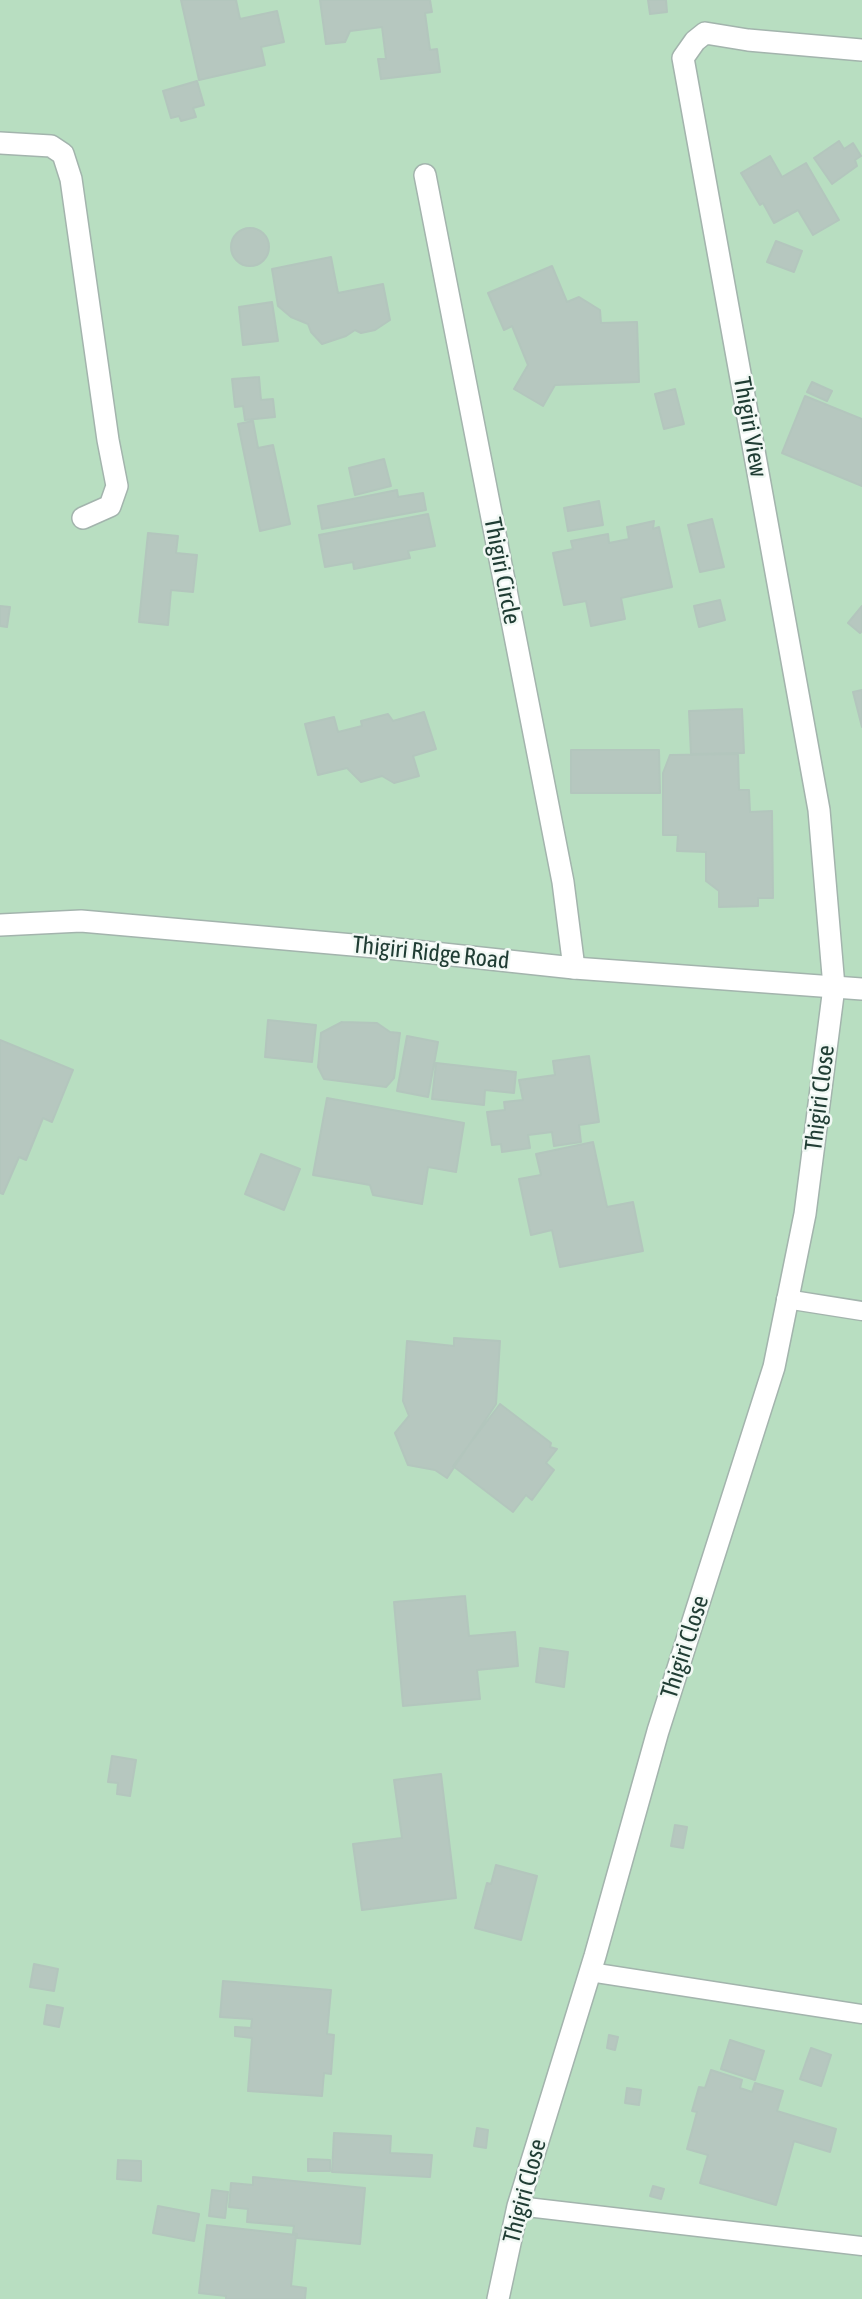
<!DOCTYPE html>
<style>
body{margin:0}
canvas{display:block;background:#e1ece6}
</style>
<canvas width="862" height="2299"></canvas>
<script>
const context = document.querySelector('canvas').getContext('2d');
context.lineJoin = 'round';
function fill(path, color) { context.fillStyle = color; context.fill(path, 'evenodd'); }
const shape = rows => new Path2D(rows.map(r => 'M' + r).join(''));
function strokePath(path, color, width, dash) { context.strokeStyle = color; context.lineWidth = width; context.lineCap = dash ? 'butt' : 'round'; context.setLineDash(dash || []); context.stroke(path); }
function write(font, color, halo, rows, align = 'center') {
  context.font = font + ' "Asap Condensed",sans-serif'; context.lineWidth = 5; context.setLineDash([]); context.textBaseline = 'middle'; context.strokeStyle = halo; context.fillStyle = color; for (const [text, x, y, turn = 0] of rows) {
    context.save(); context.translate(x, y); context.rotate((+turn || 0) * Math.PI / 180); context.textAlign = isNaN(turn) ? turn : align; if (halo) context.strokeText(text, 0, 0); context.fillText(text, 0, 0); context.restore();
  }
}
const green = shape([
 [0,0,862,0,862,2299,0,2299]
]);
const building = shape([
 [181,0,236,0,240,19,277,11,284,42,261,47,265,65,199,80,181,0],
 [320,0,430,0,432,12,425,13,430,50,437,49,440,72,381,79,378,59,386,59,382,27,350,31,345,42,326,44,320,0],
 [648,0,666,0,667,12,650,14,648,0],
 [197,81,204,105,193,108,196,117,181,121,179,116,171,118,163,91,197,81],
 [839,141,844,149,853,143,861,156,855,160,857,166,832,184,814,158,839,141],
 [770,156,782,177,806,163,839,220,813,235,798,210,774,223,763,203,760,205,741,173,770,156],
 '231 247a19 19 0 1 1 38 0a19 19 0 1 1-38 0Z',
 [776,241,802,251,794,272,767,262,776,241],
 [331,257,338,293,383,284,390,320,375,330,361,333,355,330,346,336,322,344,311,332,308,324,291,317,278,306,272,269,331,257],
 [552,266,567,302,579,297,600,310,601,323,637,322,639,382,555,385,543,406,514,389,528,365,512,326,504,330,488,293,552,266],
 [272,302,278,341,243,345,239,307,272,302],
 [259,377,261,400,273,399,275,417,245,420,243,406,235,407,232,379,259,377],
 [812,382,832,391,827,401,807,392,812,382],
 [675,389,684,424,664,429,655,394,675,389],
 [805,396,862,419,862,486,782,453,805,396],
 [253,421,258,448,273,445,290,524,260,531,238,424,253,421],
 [384,459,391,486,355,495,349,468,384,459],
 [397,490,398,497,423,493,426,510,322,529,318,506,397,490],
 [599,501,603,525,568,531,564,508,599,501],
 [428,514,435,546,408,551,410,558,354,569,353,562,325,567,319,535,428,514],
 [712,519,724,567,700,572,688,525,712,519],
 [654,521,653,529,659,527,672,587,621,598,625,619,591,626,586,601,564,605,553,553,573,549,571,541,608,534,609,543,629,539,627,527,654,521],
 [148,533,178,536,176,553,197,555,193,592,171,590,168,625,139,622,148,533],
 [720,600,725,620,699,627,694,606,720,600],
 [0,606,10,607,7,627,0,626,0,606],
 [862,606,862,631,860,633,848,623,862,606],
 [862,690,862,727,853,692,862,690],
 [742,709,744,753,691,754,689,711,742,709],
 [424,712,436,749,413,756,419,776,394,783,382,776,361,782,347,768,318,775,305,724,334,717,338,732,362,726,361,721,388,714,393,721,424,712],
 [571,750,659,750,660,793,571,793,571,750],
 [738,754,739,790,749,790,750,812,772,811,773,898,758,898,758,906,719,907,719,891,706,881,706,852,677,851,678,835,663,835,663,773,670,755,738,754],
 [268,1020,316,1025,312,1062,265,1057,268,1020],
 [342,1022,377,1023,390,1032,400,1033,394,1078,386,1087,324,1079,318,1067,321,1033,342,1022],
 [407,1036,438,1042,428,1097,397,1091,407,1036],
 [0,1040,73,1070,52,1122,43,1118,26,1160,19,1157,3,1194,0,1193,0,1040],
 [589,1056,599,1122,579,1125,581,1142,554,1146,552,1132,528,1135,530,1148,502,1152,501,1144,492,1145,487,1112,505,1110,504,1102,523,1100,519,1080,555,1075,553,1061,589,1056],
 [436,1063,516,1072,514,1093,485,1090,484,1105,432,1099,436,1063],
 [327,1098,464,1123,456,1172,428,1167,422,1204,373,1195,370,1185,313,1175,327,1098],
 [593,1142,607,1207,633,1202,643,1251,560,1267,552,1230,531,1235,519,1179,541,1175,536,1154,593,1142],
 [261,1154,300,1169,284,1210,245,1194,261,1154],
 [454,1338,500,1341,496,1404,447,1478,435,1470,408,1465,395,1433,409,1416,403,1401,407,1341,454,1346,454,1338],
 [500,1404,551,1443,550,1447,557,1449,546,1463,554,1470,532,1500,526,1495,513,1512,453,1466,500,1404],
 [465,1596,469,1636,515,1632,518,1666,477,1670,480,1699,403,1706,394,1602,465,1596],
 [540,1648,568,1652,564,1687,536,1682,540,1648],
 [112,1756,136,1760,130,1796,117,1794,118,1783,108,1782,112,1756],
 [441,1774,456,1898,362,1910,353,1844,402,1838,394,1780,441,1774],
 [675,1825,687,1827,683,1848,671,1846,675,1825],
 [496,1865,537,1876,521,1940,475,1928,487,1883,491,1884,496,1865],
 [34,1964,58,1969,54,1991,30,1987,34,1964],
 [223,1981,331,1990,327,2034,334,2035,331,2074,324,2073,322,2096,248,2091,252,2038,235,2036,235,2027,251,2028,252,2019,220,2017,223,1981],
 [47,2005,63,2008,59,2027,44,2024,47,2005],
 [609,2035,618,2037,615,2050,607,2048,609,2035],
 [730,2040,764,2051,755,2080,721,2069,730,2040],
 [811,2048,831,2055,821,2086,800,2079,811,2048],
 [711,2070,742,2080,740,2088,752,2092,755,2083,783,2091,777,2111,836,2129,830,2152,794,2141,776,2205,700,2183,708,2155,687,2149,697,2112,692,2111,699,2087,705,2088,711,2070],
 [627,2088,641,2090,639,2105,625,2103,627,2088],
 [477,2128,488,2130,486,2148,474,2146,477,2128],
 [334,2133,391,2136,390,2153,432,2155,430,2177,332,2172,334,2133],
 [308,2159,330,2160,330,2171,308,2171,308,2159],
 [118,2160,141,2161,141,2181,117,2179,118,2160],
 [253,2177,365,2188,360,2244,297,2238,297,2234,293,2233,294,2226,247,2222,248,2209,229,2207,231,2183,253,2185,253,2177],
 [653,2186,664,2189,661,2199,650,2196,653,2186],
 [212,2190,228,2192,225,2218,209,2216,212,2190],
 [158,2206,199,2214,194,2241,153,2233,158,2206],
 [207,2225,296,2235,291,2286,306,2288,305,2299,226,2299,226,2296,199,2293,207,2225]
]);
const service = shape([
 [786,1299,862,1311],
 [590,1972,862,2014],
 [518,2206,862,2246]
]);
const minor = shape([
 [0,143,51,146,63,154,71,179,108,440,117,486,110,506,83,518],
 [425,175,563,882,574,968],
 [498,2299,518,2206,595,1956,658,1731,774,1367,805,1214,834,987,819,810,683,58,695,41,705,33,748,40,862,50]
]);
const tertiary = shape([
 [0,925,81,921,387,948,574,968,862,989]
]);
const streetNames = [
 ["Thigiri View",750,427,80],
 ["Thigiri Circle",502,571,79],
 ["Thigiri Ridge Road",431,953,6],
 ["Thigiri Close",820,1098,-83],
 ["Thigiri Close",685,1647,-72],
 ["Thigiri Close",525,2191,-75]
];
fill(green, '#b8dec1');
fill(building, '#b6c7bf');
strokePath(building, '#b3c6bd', 2);
strokePath(service, '#a3b4ad', 21);
strokePath(minor, '#a3b4ad', 24);
strokePath(tertiary, '#a3b4ad', 24);
strokePath(service, '#fff', 18);
strokePath(minor, '#fff', 21);
strokePath(tertiary, '#fff', 21);
write('24px', '#203d34', '#f1f8f4', streetNames);
</script>
